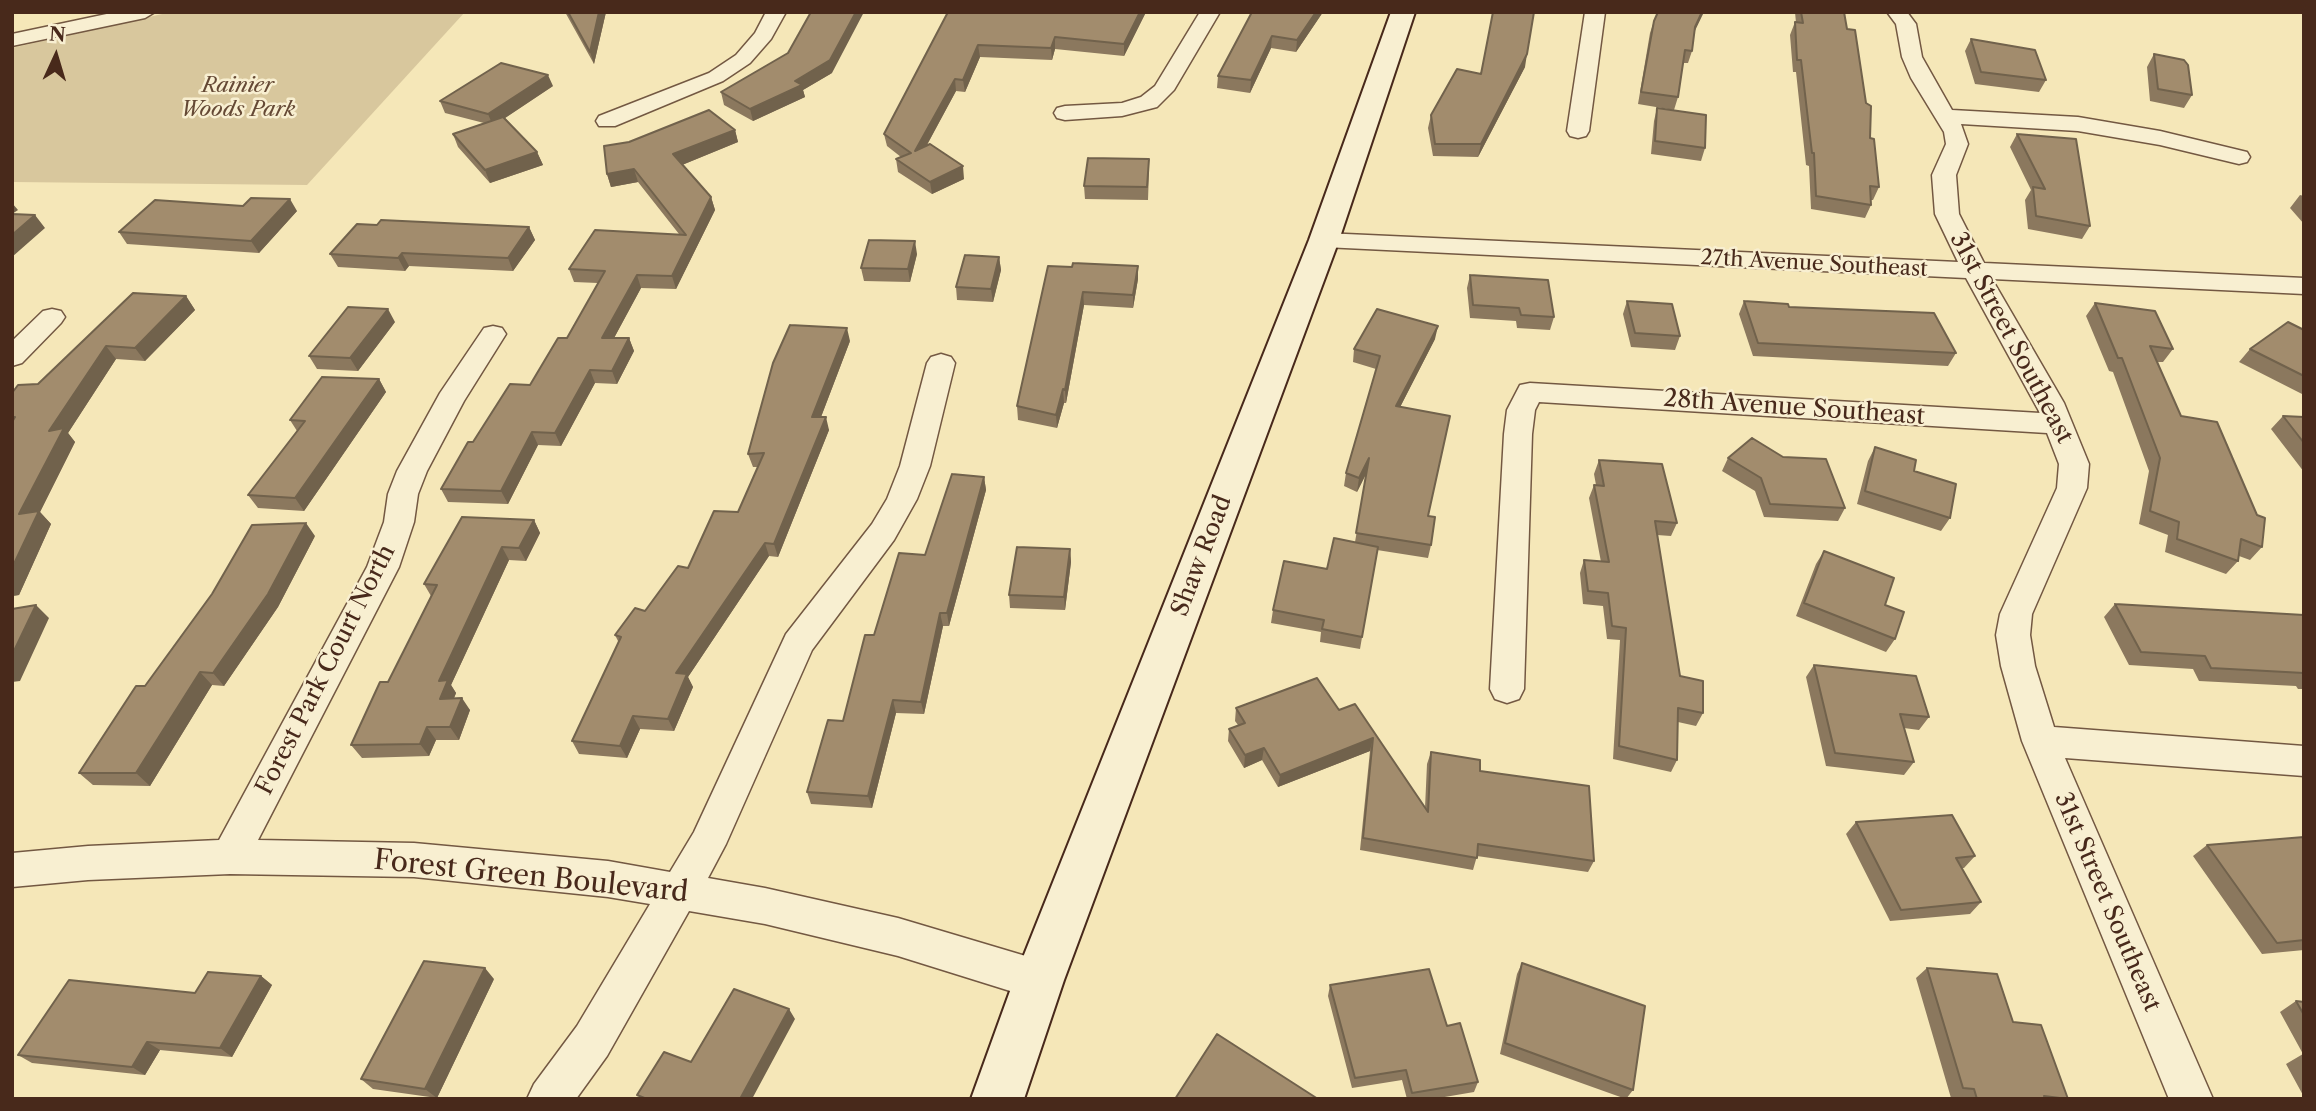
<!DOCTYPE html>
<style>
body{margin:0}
#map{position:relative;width:2316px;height:1111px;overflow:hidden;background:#f5e7b8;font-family:"Libre Caslon Text",serif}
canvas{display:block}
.frame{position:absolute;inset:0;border:14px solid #48291b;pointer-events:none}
.north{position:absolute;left:21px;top:21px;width:70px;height:70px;-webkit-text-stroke:5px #f8efd1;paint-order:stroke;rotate:4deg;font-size:19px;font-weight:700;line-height:28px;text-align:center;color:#48291b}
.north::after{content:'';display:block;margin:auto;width:24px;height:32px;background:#48291b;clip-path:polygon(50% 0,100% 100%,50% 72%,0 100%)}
</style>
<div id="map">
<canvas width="2316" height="1111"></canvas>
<div class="frame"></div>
<div class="north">N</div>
</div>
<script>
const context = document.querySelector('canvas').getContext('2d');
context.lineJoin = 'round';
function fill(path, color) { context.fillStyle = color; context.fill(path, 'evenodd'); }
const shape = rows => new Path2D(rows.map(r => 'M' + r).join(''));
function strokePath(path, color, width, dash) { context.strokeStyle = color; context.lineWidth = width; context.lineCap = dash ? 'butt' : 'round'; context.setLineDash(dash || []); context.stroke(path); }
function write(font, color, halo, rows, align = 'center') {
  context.font = font + ' "Libre Caslon Text",serif'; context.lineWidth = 5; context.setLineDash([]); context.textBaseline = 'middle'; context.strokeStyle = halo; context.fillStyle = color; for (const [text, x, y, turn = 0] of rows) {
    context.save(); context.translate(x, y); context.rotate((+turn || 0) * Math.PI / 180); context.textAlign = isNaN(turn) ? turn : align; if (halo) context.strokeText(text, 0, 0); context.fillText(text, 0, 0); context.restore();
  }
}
const green = shape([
 [171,12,465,12,307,185,12,182,12,48]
]);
const street = shape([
 [116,12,155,12,145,18,12,46,12,34,116,12],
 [766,12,786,12,771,39,750,63,723,81,615,126,599,126,596,121,599,116,709,73,736,55,755,33,766,12],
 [1200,12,1220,12,1174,90,1157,107,1122,116,1065,120,1057,118,1054,113,1057,108,1065,106,1122,103,1141,97,1155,86,1200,12],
 [1585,12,1605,12,1589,131,1586,136,1578,138,1570,136,1567,131,1585,12],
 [1887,12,1907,12,1916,24,1922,57,1952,110,2078,117,2160,131,2247,152,2250,157,2247,162,2239,164,2160,145,2078,131,1961,124,1968,144,1956,175,1959,214,1984,263,2304,278,2304,294,1992,279,2064,403,2089,464,2087,488,2032,614,2030,635,2035,666,2054,727,2304,746,2304,776,2065,758,2213,1099,2169,1099,2022,741,2001,666,1996,635,2000,614,2057,488,2059,464,2047,433,1539,402,1535,410,1532,434,1524,689,1519,699,1507,703,1495,699,1490,689,1504,434,1507,410,1520,385,1530,383,2040,413,1966,278,1324,247,1315,245,1312,240,1315,235,1324,233,1958,262,1935,214,1932,175,1946,144,1944,132,1911,78,1902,57,1896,24,1887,12],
 [52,309,61,311,65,317,61,323,22,363,12,366,12,341,43,311,52,309],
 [493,326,502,328,506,334,464,401,427,471,418,494,414,522,399,567,258,840,414,843,608,861,670,872,694,832,786,634,872,524,887,499,900,466,927,363,931,357,941,354,951,357,955,363,930,466,917,499,894,540,812,650,726,844,708,878,765,888,898,918,1039,960,1053,966,1059,980,1053,994,1039,1000,898,956,765,924,689,911,607,1056,576,1099,527,1099,534,1084,577,1026,650,904,608,897,414,877,230,874,88,880,12,887,12,853,88,846,219,840,367,567,384,522,388,494,397,471,440,393,484,328,493,326]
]);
const secondary = shape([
 [1391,12,1415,12,1339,240,1064,980,1024,1099,971,1099,1014,980,1309,240,1391,12]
]);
const wall = shape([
 [565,12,606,12,594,64],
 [948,12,1146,12,1124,56,1055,49,1052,60,980,57,965,92,956,91,927,145,964,179,932,194,898,172,896,159,901,157,887,146,884,134],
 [1252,12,1323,12,1296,52,1271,48,1250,93,1217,88,1218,76],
 [1795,12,1844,12,1879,187,1873,200,1871,200,1871,205,1865,218,1811,209,1809,166,1806,165,1796,72,1793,72,1790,35,1795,22,1796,23],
 [1654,21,1694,33,1692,51,1688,63,1683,63,1678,97,1674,110,1638,104,1650,33],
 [1971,39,2046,80,2039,92,1975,84,1965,51],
 [2154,54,2192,95,2184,108,2150,101,2147,67],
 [1525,67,1478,157,1433,156,1428,128,1431,115,1481,74],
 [832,73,803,90,805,97,753,121,724,105,721,92],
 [553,86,505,118,537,152,543,165,490,183,458,147,453,134,484,123,445,113,440,101],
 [1657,108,1705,148,1701,161,1651,154,1654,121],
 [735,130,738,142,682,165,711,197,715,210,676,289,641,288,614,338,629,338,634,351,617,384,595,383,561,446,538,445,508,504,448,502,441,489,473,442,530,385,567,338,598,283,574,282,569,269,679,234,638,182,611,187,607,174],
 [2017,134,2090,226,2082,239,2028,229,2025,200,2031,190,2010,147],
 [1149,171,1148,200,1085,199,1084,186],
 [2300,195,2304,196,2304,224,2290,208],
 [243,206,297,211,259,253,127,244,119,232],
 [529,227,535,240,513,271,409,266,405,271,338,267,330,254],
 [917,254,910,282,864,281,861,268],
 [999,257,1001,270,993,302,957,300,956,287],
 [1048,266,1138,279,1133,308,1084,305,1066,403,1064,403,1057,428,1018,420,1017,406],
 [1470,275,1554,317,1550,330,1517,328,1516,321,1470,318,1467,288],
 [186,296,195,310,145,361,116,359,68,433,75,442,40,512,51,524,19,595,12,596,12,393,38,384],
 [1627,301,1680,336,1675,350,1631,347,1623,314],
 [1744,301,1789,307,1956,353,1948,366,1753,356,1739,314],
 [2095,303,2173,349,2163,362,2157,362,2181,416,2262,547,2250,560,2239,556,2238,561,2226,574,2165,552,2168,535,2139,524,2149,471,2113,372,2109,371,2086,316],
 [395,322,358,371,317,369,309,356],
 [2304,330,2304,395,2239,362,2250,349],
 [1435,339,1400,407,1428,516,1431,545,1428,558,1377,550,1360,649,1320,642,1321,632,1271,623,1273,610,1327,569,1355,542,1367,472,1357,492,1344,486,1346,473,1376,369,1353,362,1354,349],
 [850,341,821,417,829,430,778,557,769,556,688,677,693,687,674,731,640,729,627,758,579,754,572,741,619,643,615,635,645,611,688,568,738,512,759,467,753,467,748,454],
 [379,379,386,392,304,511,258,508,248,495,297,431,290,420],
 [2283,416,2304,417,2304,472,2271,429],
 [1875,447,1914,471,1950,518,1941,531,1857,504,1868,461],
 [1728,458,1845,508,1838,521,1764,517,1755,491,1722,471],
 [1599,460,1677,523,1671,536,1657,535,1680,676,1703,713,1696,726,1678,722,1677,760,1671,772,1613,759,1620,640,1607,639,1603,606,1583,604,1580,573,1584,560,1601,562,1589,498,1594,485,1596,485,1594,474],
 [984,477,986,490,949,626,943,626,924,714,896,713,872,808,811,804,807,792,925,555],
 [534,520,540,533,526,561,509,560,451,685,456,693,454,698,470,710,459,740,436,740,429,756,362,758,351,745,388,682,431,596,424,584],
 [315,536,278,607,224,686,212,685,150,786,93,785,79,773],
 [1070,549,1071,562,1065,610,1010,608,1009,595],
 [1824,551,1885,605,1895,639,1886,652,1796,616,1816,564],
 [2115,604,2304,615,2304,689,2298,689,2296,686,2199,681,2193,669,2129,665,2104,617],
 [1814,665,1929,717,1919,730,1904,728,1914,762,1904,775,1826,766,1806,677],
 [1355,704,1425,808,1427,764,1431,752,1480,771,1594,861,1588,872,1477,856,1473,870,1360,850,1370,751,1278,787,1262,760,1244,768,1228,741,1229,729,1238,725,1235,721,1236,708,1339,710],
 [1856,822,1975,856,1964,868,1961,868,1981,902,1970,914,1890,921,1846,834],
 [2304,837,2304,950,2262,954,2193,856,2207,845],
 [1522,963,1633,1090,1626,1099,1500,1054,1517,974],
 [1927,968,2013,1022,2068,1099,1951,1098,1916,978],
 [261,976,272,985,232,1057,160,1050,145,1075,32,1063,18,1055,195,993],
 [494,979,437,1098,373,1089,361,1079],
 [1330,985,1447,1026,1478,1082,1474,1092,1433,1099,1407,1099,1402,1080,1352,1088,1328,996],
 [2296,1001,2304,1002,2304,1097,2286,1064,2303,1054,2280,1012]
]);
const shadedWall = shape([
 [599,12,606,12,594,64,590,52],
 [856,12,864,12,832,73,803,90,805,97,753,121,750,109,795,81],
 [1140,12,1146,12,1124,56,1124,44],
 [1316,12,1323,12,1296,52,1297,40],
 [1702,12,1704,12,1691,39,1695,27],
 [1272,36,1271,48,1250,93,1251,80],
 [1055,37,1055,49,1052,60,1051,48],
 [978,45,980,57,965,92,963,80],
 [1527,54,1525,67,1478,157,1481,144],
 [548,75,553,86,493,126,488,114],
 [955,79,956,91,917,163,915,151],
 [735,130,738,142,677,167,673,154],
 [537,152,543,165,490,183,485,170],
 [963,166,964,179,932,194,930,182],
 [634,169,638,182,611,187,607,174],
 [711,197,715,210,676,289,672,276],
 [290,199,297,211,259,253,251,241],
 [12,203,18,210,12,214],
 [35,215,45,228,12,257,12,235],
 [529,227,535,240,513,271,508,258],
 [915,241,917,254,910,282,908,269],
 [402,253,409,266,405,271,398,258],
 [999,257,1001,270,993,302,991,289],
 [1138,266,1138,279,1133,308,1133,295],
 [637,275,641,288,607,351,602,338],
 [1083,292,1084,305,1066,403,1065,390],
 [186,296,195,310,145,361,135,348],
 [388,309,395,322,358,371,350,358],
 [1438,326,1435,339,1394,419,1396,406],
 [847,328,850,341,816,430,812,417],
 [629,338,634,351,617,384,612,371],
 [106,346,116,359,68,433,75,442,40,512,51,524,19,595,12,596,12,568,19,514,49,431],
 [590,370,595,383,561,446,555,433],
 [379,379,386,392,304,511,295,498],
 [1063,389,1064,403,1057,428,1056,415],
 [826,417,829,430,778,557,774,544],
 [532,432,538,445,508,504,501,491],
 [1369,458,1367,472,1357,492,1359,478],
 [984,477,986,490,949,626,947,613],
 [534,520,540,533,526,561,519,548],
 [306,523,315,536,278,607,224,686,213,673],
 [765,543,769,556,688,677,693,687,674,731,668,719,676,673],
 [502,547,509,560,451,685,456,693,449,711,440,699,439,681],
 [1070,549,1071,562,1065,610,1064,597],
 [36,605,49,618,20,681,12,682,12,655],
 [940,613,943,626,924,714,921,702],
 [200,672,212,685,150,786,136,773],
 [462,698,470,710,459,740,450,727],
 [893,700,896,713,872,808,868,796],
 [633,716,640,729,627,758,620,746],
 [427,727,436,740,429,756,420,744],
 [1373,738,1370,751,1278,787,1280,775],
 [1264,748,1262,760,1244,768,1245,755],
 [485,968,494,979,437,1098,425,1089],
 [261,976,272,985,232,1057,220,1048],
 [789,1009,795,1019,752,1099,740,1099],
 [147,1042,160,1050,145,1075,132,1067]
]);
const building = shape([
 [568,12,599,12,590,52,568,12],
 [811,12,856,12,830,60,795,81,802,85,750,109,721,92,788,53,811,12],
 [948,12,1140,12,1124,44,1055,37,1051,48,978,45,963,80,955,79,915,151,930,144,963,166,930,182,896,159,911,153,884,134,948,12],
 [1252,12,1316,12,1297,40,1272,36,1251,80,1218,76,1252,12],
 [1493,12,1534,12,1527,54,1481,144,1435,144,1431,115,1457,69,1481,74,1493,12],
 [1658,12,1702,12,1695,27,1692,51,1685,50,1678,97,1641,92,1654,21,1658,12],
 [1801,12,1844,12,1847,29,1855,30,1866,103,1871,106,1870,138,1874,139,1879,187,1870,186,1871,205,1816,196,1814,153,1812,153,1801,60,1797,60,1795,22,1803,23,1801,12],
 [1971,39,2035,50,2046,80,1981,72,1971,39],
 [2154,54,2184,60,2188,65,2192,95,2158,89,2154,54],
 [501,63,548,75,488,114,440,101,501,63],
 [1657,108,1706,115,1705,148,1655,141,1657,108],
 [709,110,735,130,673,154,711,197,672,276,637,275,602,338,629,338,612,371,590,370,555,433,532,432,501,491,441,489,468,442,473,442,510,384,530,385,558,338,567,338,605,271,569,269,595,230,686,235,634,169,607,174,604,146,629,142,709,110],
 [503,117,537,152,485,170,453,134,503,117],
 [2017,134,2076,139,2090,226,2036,216,2033,187,2045,189,2017,134],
 [1088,158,1149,159,1147,187,1084,186,1088,158],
 [251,198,290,199,251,241,119,232,155,200,243,206,251,198],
 [12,214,35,215,12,235,12,214],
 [381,220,529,227,508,258,402,253,398,258,330,254,357,224,377,225,381,220],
 [869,240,915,241,908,269,861,268,869,240],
 [965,255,999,257,991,289,956,287,965,255],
 [1073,263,1138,266,1133,295,1083,292,1065,390,1063,389,1056,415,1017,406,1048,266,1072,267,1073,263],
 [1470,275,1548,280,1554,317,1521,315,1519,308,1473,305,1470,275],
 [133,293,186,296,135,348,106,346,49,431,64,428,19,514,39,511,12,568,12,422,15,417,12,417,12,393,18,385,38,384,133,293],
 [1627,301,1672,304,1680,336,1635,333,1627,301],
 [1744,301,1788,304,1789,307,1934,313,1956,353,1758,343,1744,301],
 [2095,303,2155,311,2173,349,2150,346,2181,416,2217,422,2257,515,2265,518,2262,547,2241,539,2238,561,2177,539,2179,522,2150,511,2160,458,2122,358,2118,358,2095,303],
 [348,307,388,309,350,358,309,356,348,307],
 [1377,309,1438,326,1396,406,1450,416,1428,516,1435,517,1431,545,1356,533,1369,458,1359,478,1346,473,1380,356,1354,349,1377,309],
 [2288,322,2304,330,2304,376,2250,349,2288,322],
 [790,325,847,328,812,417,826,417,774,544,765,543,676,673,687,674,668,719,633,716,620,746,572,741,621,637,615,635,635,608,645,611,678,566,688,568,714,511,738,512,764,453,748,454,773,363,790,325],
 [322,377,379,379,295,498,248,495,305,421,290,420,322,377],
 [2283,416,2304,417,2304,443,2283,416],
 [1752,438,1783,457,1826,459,1845,508,1770,504,1761,478,1728,458,1752,438],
 [1875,447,1916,460,1914,471,1956,484,1950,518,1865,491,1875,447],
 [1599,460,1662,464,1677,523,1655,521,1680,676,1703,681,1703,713,1678,708,1677,760,1619,746,1626,628,1612,626,1608,593,1588,591,1584,560,1609,562,1594,485,1604,486,1599,460],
 [952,474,984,477,947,613,940,613,921,702,893,700,868,796,807,792,828,720,843,721,865,635,874,635,899,553,925,555,952,474],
 [462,517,534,520,519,548,502,547,439,681,448,680,440,699,462,698,450,727,427,727,420,744,351,745,380,682,388,682,437,585,424,584,462,517],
 [306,523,268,594,213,673,200,672,136,773,79,773,136,686,145,686,212,594,252,525,306,523],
 [1334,538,1378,547,1362,637,1322,629,1324,620,1273,610,1284,561,1327,569,1334,538],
 [1017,547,1070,549,1064,597,1009,595,1017,547],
 [1824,551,1894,578,1885,605,1904,612,1895,639,1804,603,1824,551],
 [2115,604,2304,615,2304,673,2211,668,2205,656,2141,652,2115,604],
 [36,605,12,655,12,609,36,605],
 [1814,665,1916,676,1929,717,1900,714,1914,762,1835,753,1814,665],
 [1317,678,1339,710,1355,704,1428,812,1431,752,1480,760,1480,771,1589,786,1594,861,1478,844,1477,858,1363,838,1373,738,1280,775,1264,748,1245,755,1229,729,1245,723,1236,708,1317,678],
 [1952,815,1975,856,1956,858,1981,902,1901,910,1856,822,1952,815],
 [2304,837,2304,940,2277,943,2207,845,2304,837],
 [424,961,485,968,425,1089,361,1079,424,961],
 [1522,963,1645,1006,1633,1090,1505,1043,1522,963],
 [1927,968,1997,974,2013,1022,2041,1025,2068,1099,2044,1096,2045,1099,1977,1099,1974,1089,1963,1088,1927,968],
 [1429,969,1447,1026,1460,1023,1478,1082,1412,1093,1406,1070,1355,1078,1330,985,1429,969],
 [208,972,261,976,220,1048,147,1042,132,1067,18,1055,69,980,195,993,208,972],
 [734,989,789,1009,740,1099,647,1099,637,1095,664,1052,691,1062,734,989],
 [2296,1001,2304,1002,2304,1015,2296,1001],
 [1217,1034,1318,1099,1175,1099,1217,1034]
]);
const farParknames = [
 ["Rainier",238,86],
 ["Woods Park",238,110]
];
const farStreetnames = [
 ["27th Avenue Southeast",1814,264,3]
];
const streetNames = [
 ["31st Street Southeast",2011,338,62],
 ["28th Avenue Southeast",1794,408,4],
 ["Shaw Road",1202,556,-69],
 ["Forest Park Court North",326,670,-63],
 ["31st Street Southeast",2107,902,67]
];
const nearStreetnames = [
 ["Forest Green Boulevard",531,877,6]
];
fill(green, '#d8c79d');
strokePath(street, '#735842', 3);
strokePath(secondary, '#48291b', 4);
fill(street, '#f8efd1');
fill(secondary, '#f8efd1');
fill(wall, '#8b785e');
fill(shadedWall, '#71624c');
fill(building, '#a28c6d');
strokePath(building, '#71624c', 2);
write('italic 21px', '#654935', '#f8efd1', farParknames);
write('21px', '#48291b', '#f8efd1', farStreetnames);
write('24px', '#48291b', '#f8efd1', streetNames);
write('28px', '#48291b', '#f8efd1', nearStreetnames);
</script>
